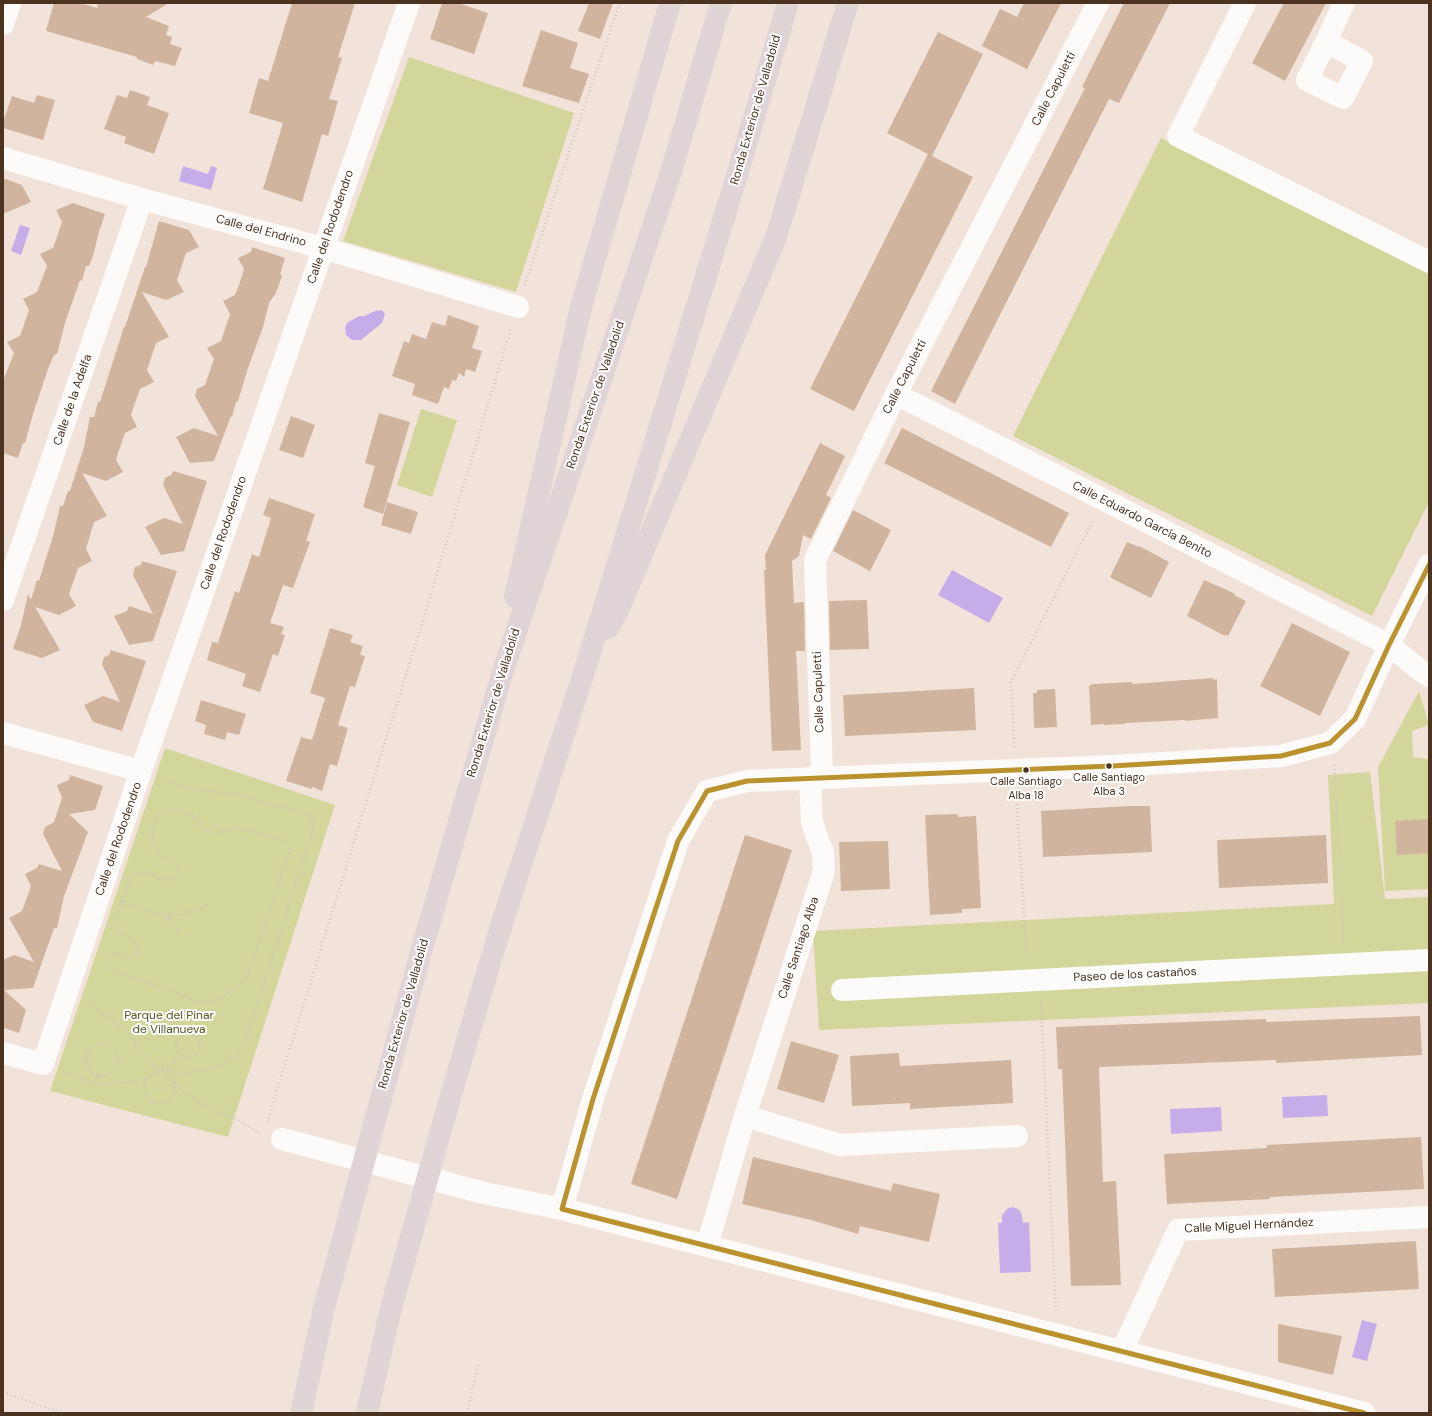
<!DOCTYPE html>
<meta charset="utf-8">
<style>
body{margin:0}
#map{position:relative;width:1432px;height:1416px;overflow:hidden;background:#f2e3da;font-family:"DM Sans",sans-serif}
canvas{display:block}
.frame{position:absolute;inset:0;border:4px solid #4c3320;pointer-events:none}
</style>
<div id="map">
<canvas width="1432" height="1416"></canvas>
<div class="frame"></div>
</div>
<script>
const context = document.querySelector('canvas').getContext('2d');
context.lineJoin = 'round';
function fill(path, color) { context.fillStyle = color; context.fill(path, 'evenodd'); }
const shape = rows => new Path2D(rows.map(r => 'M' + r).join(''));
function strokePath(path, color, width, dash) { context.strokeStyle = color; context.lineWidth = width; context.lineCap = dash ? 'butt' : 'round'; context.setLineDash(dash || []); context.stroke(path); }
function write(font, color, halo, rows, align = 'center') {
  context.font = font + ' "DM Sans",sans-serif'; context.lineWidth = 4; context.setLineDash([]); context.textBaseline = 'middle'; context.strokeStyle = halo; context.fillStyle = color; for (const [text, x, y, turn = 0] of rows) {
    context.save(); context.translate(x, y); context.rotate((+turn || 0) * Math.PI / 180); context.textAlign = isNaN(turn) ? turn : align; if (halo) context.strokeText(text, 0, 0); context.fillText(text, 0, 0); context.restore();
  }
}
const green = shape([
 [409,57,574,113,516,292,343,241],
 [1161,138,1429,273,1429,502,1372,616,1013,436],
 [421,409,457,420,432,497,397,485],
 [1419,691,1429,725,1412,731,1413,757,1429,759,1429,889,1385,891,1378,767],
 [165,748,335,805,228,1137,50,1091],
 [1370,772,1385,899,1429,897,1429,1003,819,1030,813,931,1334,904,1328,775]
]);
const water = shape([
 [183,166,208,174,211,166,217,168,211,190,179,181],
 [20,225,30,228,21,255,11,251],
 [382,310,385,314,382,323,361,340,352,340,346,335,345,328,347,323,359,316,364,316,375,311],
 [952,570,1003,598,989,623,938,595],
 [1327,1095,1328,1116,1283,1118,1282,1097],
 [1221,1107,1222,1131,1171,1134,1170,1109],
 [1013,1207,1018,1209,1021,1212,1023,1223,1029,1222,1031,1272,1000,1273,998,1223,1002,1223,1002,1215,1008,1208],
 [1362,1320,1377,1324,1367,1361,1352,1357]
]);
const building = shape([
 [54,3,80,3,97,8,98,3,169,3,146,17,169,26,166,35,172,37,170,44,182,48,175,66,155,61,153,65,137,59,137,57,46,31],
 [292,3,355,3,338,57,342,58,329,99,338,101,328,136,322,134,302,202,263,189,283,123,249,113,259,78,268,81],
 [442,3,458,3,488,13,474,54,430,39],
 [589,3,613,3,600,39,578,31],
 [1024,3,1061,3,1027,69,982,46,1000,9,1017,17],
 [1124,3,1170,3,1119,103,1109,99,955,404,931,391,1085,88,1082,87],
 [1284,3,1326,3,1285,81,1252,63],
 [541,30,578,43,570,68,589,74,579,103,522,86],
 [938,32,983,54,932,156,973,177,854,411,810,389,928,154,887,133],
 [130,90,150,97,147,105,169,113,154,154,124,143,126,137,104,129,117,95,127,98],
 [37,95,55,100,43,140,3,128,3,122,12,96,34,103],
 [3,178,22,185,31,202,3,214],
 [73,203,105,214,98,235,93,256,89,266,86,266,82,281,80,280,65,323,57,354,54,355,48,369,33,414,25,443,23,443,18,458,3,453,3,381,14,353,7,342,20,336,29,310,23,299,37,292,47,266,40,254,53,248,62,222,56,210],
 [159,221,189,230,199,247,186,253,177,280,184,292,166,300,142,292,169,337,156,343,147,370,154,382,140,389,131,415,137,427,125,433,118,453,116,460,123,472,106,481,82,473,107,516,94,522,86,549,92,561,78,568,69,594,76,606,59,615,35,607,60,650,42,658,13,649,21,625,28,594,31,600,37,580,39,581,53,536,60,506,63,506,68,491,70,491,84,447,90,417,94,417,98,402,100,402,124,327,125,327,145,267,146,267],
 [252,247,285,258,280,274,282,276,276,293,269,303,263,327,248,368,238,401,236,402,232,417,231,416,214,461,190,463,176,437,194,428,218,436,195,396,197,389,205,385,214,359,207,348,221,341,230,314,223,301,235,295,239,285,244,269,238,258,251,252],
 [448,315,479,326,472,348,482,351,475,372,466,369,464,377,459,373,456,381,452,380,449,389,444,387,438,404,412,395,415,384,392,376,404,341,409,343,412,334,426,339,432,322,445,326],
 [379,413,410,422,383,514,363,507,375,466,365,463],
 [291,416,315,425,303,458,279,450],
 [902,428,1069,513,1051,547,884,463],
 [820,443,845,456,826,495,831,498,811,539,803,535,799,556,792,561,794,603,804,602,805,651,796,651,801,750,772,751,764,570,766,570,765,555],
 [173,471,207,481,184,551,161,555,145,527,164,518,183,524,163,485,165,478,171,475],
 [269,498,315,514,306,541,310,542,293,588,283,585,270,623,284,627,281,634,285,635,278,656,273,654,260,692,242,686,246,674,207,660,212,642,218,643,235,591,239,593,252,554,259,557,271,518,263,515],
 [387,502,418,512,411,534,381,525],
 [853,510,891,530,870,571,833,551],
 [1127,542,1139,547,1139,546,1169,562,1151,598,1113,579,1110,577],
 [142,561,177,571,153,641,129,645,114,616,127,611,129,606,153,614,133,575,135,567,141,565],
 [1204,580,1227,590,1235,594,1234,595,1246,601,1228,636,1225,634,1225,636,1187,616],
 [867,600,869,649,830,650,829,601],
 [1292,623,1350,652,1320,716,1260,686],
 [330,628,353,635,350,642,363,646,360,655,365,656,355,687,350,686,338,725,348,728,337,766,330,764,322,791,312,787,312,789,286,781,301,737,312,740,325,698,310,693],
 [111,650,146,661,122,731,93,722,84,705,103,696,120,702,102,664,104,657,109,655],
 [1213,678,1213,680,1217,679,1218,718,1185,721,1185,720,1125,723,1125,724,1104,725,1104,724,1091,725,1089,686,1093,684,1132,682,1132,684],
 [974,688,976,730,845,736,843,695],
 [1055,689,1057,727,1034,728,1033,693,1037,693,1037,690],
 [201,700,246,714,239,735,227,732,225,740,204,734,206,725,195,721],
 [70,775,103,786,95,810,69,814,88,832,64,896,57,928,54,928,33,988,4,990,26,1010,19,1033,3,1028,3,960,14,955,34,962,9,918,22,911,31,886,25,874,37,868,39,864,62,871,43,834,45,827,54,822,62,798,57,785,69,780],
 [1129,806,1150,806,1152,852,1043,857,1041,811],
 [957,814,958,817,976,816,981,908,962,909,962,913,930,915,925,815],
 [1429,819,1429,853,1397,855,1395,821],
 [745,835,792,850,677,1199,631,1184],
 [1326,835,1328,883,1219,888,1217,840],
 [888,841,890,889,841,891,839,842],
 [1420,1016,1422,1055,1276,1063,1276,1060,1099,1067,1103,1182,1116,1181,1121,1285,1071,1286,1062,1069,1058,1069,1056,1027,1266,1019,1266,1022],
 [791,1041,839,1055,824,1103,777,1089],
 [899,1053,900,1066,1011,1060,1013,1103,910,1109,910,1103,852,1106,850,1056],
 [1421,1137,1424,1189,1270,1197,1270,1199,1167,1204,1164,1154,1267,1148,1267,1145],
 [753,1157,891,1191,893,1183,940,1194,929,1242,860,1226,858,1234,811,1220,742,1204],
 [1416,1241,1419,1289,1275,1297,1272,1249],
 [1278,1324,1342,1336,1333,1375,1278,1362]
]);
const path = shape([
 [525,285,590,89,620,3],
 [1014,747,1011,682,1093,520],
 [1334,765,1344,942],
 [1016,792,1027,959],
 [173,809,195,816,204,830,210,833,217,833,231,829,240,828,282,840,287,843,289,847,289,853,248,974,245,979,231,991,214,1002,208,1003,192,999,116,972,110,970,107,966,109,958,114,954,120,954,133,958,137,954,139,949,136,944,120,932,117,927,116,922,117,915,131,878,135,874,145,872,162,880,171,880,176,878,179,873,178,867,173,862,162,857,158,853,154,845,152,836,152,828,160,813,173,809],
 [121,902,169,918,180,934],
 [169,918,214,903],
 [88,1000,102,1014,125,1029,133,1039,137,1048,155,1066,167,1070,177,1073,190,1073,214,1068,236,1056,240,1051,244,1044,311,837,313,821,310,816,303,812,267,804,253,798,235,794,185,788,176,785,171,781,163,778],
 [1041,1002,1056,1313],
 '176 1045a12 12 0 1 1 24 0a12 12 0 1 1-24 0Z',
 '86 1060a16 16 0 1 1 32 0a16 16 0 1 1-32 0Z',
 [167,1070,180,1054],
 [63,1071,81,1079,95,1083,106,1084,124,1083,146,1079],
 [95,1083,97,1075],
 [175,1083,176,1092,174,1095,168,1102,163,1103,153,1103,148,1099,144,1091,145,1081,149,1076,155,1072,163,1071,171,1076,175,1083,183,1091,204,1106,222,1114,234,1118,260,1133],
 [267,1122,423,620,511,328],
 [3,1392,62,1413],
 [467,1413,478,1364]
]);
const minor = shape([
 [1245,3,1178,136,1429,262],
 [3,24,10,3],
 [1326,42,1362,61,1343,98,1307,80,1326,42,1344,3],
 [3,158,142,199,323,248,518,307],
 [896,394,1389,645,1421,671,1429,676],
 [3,600,142,199],
 [3,733,141,771],
 [822,777,815,560,896,394,1098,3],
 [842,990,1429,960],
 [3,1053,43,1064,141,771,409,3],
 [745,1116,840,1145,1017,1136],
 [282,1139,484,1193,562,1209,1364,1413],
 [562,1209,593,1099,678,841,707,791,747,781,1112,766,1281,756,1330,743,1355,719,1389,645,1429,565],
 [707,1246,745,1116,824,871,823,852,816,835,812,822,810,778],
 [1122,1351,1178,1230,1429,1217]
]);
const highway = shape([
 [515,597,581,307,670,3],
 [608,628,618,611,776,237,848,3],
 [301,1413,324,1308,421,952,503,671,671,172,721,3],
 [367,1413,391,1308,448,1105,497,939,587,663,735,182,788,3]
]);
const bus1 = shape([
 [562,1209,593,1099,678,841,707,791,747,781,1112,766,1281,756,1330,743,1355,719,1389,645,1429,565],
 [562,1209,1364,1413]
]);
const markers = [
 [1109,766,3.5,"#4c3320"],
 [1026,770,3.5,"#4c3320"]
];
const busNames = [
 ["Calle Santiago",1109,778],
 ["Alba 3",1109,792],
 ["Calle Santiago",1026,782],
 ["Alba 18",1026,796]
];
const streetNames = [
 ["Calle Capuletti",1054,89,-63],
 ["Ronda Exterior de Valladolid",756,110,-74],
 ["Calle del Rododendro",331,227,-71],
 ["Calle del Endrino",261,231,15],
 ["Calle Capuletti",905,377,-63],
 ["Ronda Exterior de Valladolid",596,395,-71],
 ["Calle de la Adelfa",73,400,-71],
 ["Calle Eduardo García Benito",1142,520,27],
 ["Calle del Rododendro",224,533,-71],
 ["Calle Capuletti",819,692,-92],
 ["Ronda Exterior de Valladolid",494,703,-73],
 ["Calle del Rododendro",119,839,-71],
 ["Calle Santiago Alba",799,948,-72],
 ["Paseo de los castaños",1135,975,-3],
 ["Ronda Exterior de Valladolid",404,1014,-74],
 ["Calle Miguel Hernández",1249,1226,-3]
];
const parkNames = [
 ["Parque del Pinar",169,1016],
 ["de Villanueva",169,1030]
];
fill(green, '#d3d69b');
fill(water, '#c5adea');
fill(building, '#d0b49d');
strokePath(path, '#cec6c0', 2.5, [1, 3]);
strokePath(minor, '#fdfbf9', 22);
strokePath(highway, '#e0d4d7', 22);
strokePath(bus1, '#ba932e', 5);
for (const [x, y, r, color] of markers) { const dot = new Path2D(); dot.arc(x, y, r, 0, 2 * Math.PI); context.fillStyle = color; context.fill(dot); strokePath(dot, '#fff', 1.5); }
write('11px', '#4c3320', '#fff', busNames);
write('12px', '#4c3320', '#fff', streetNames);
write('12px', '#515a23', '#fff', parkNames);
</script>
